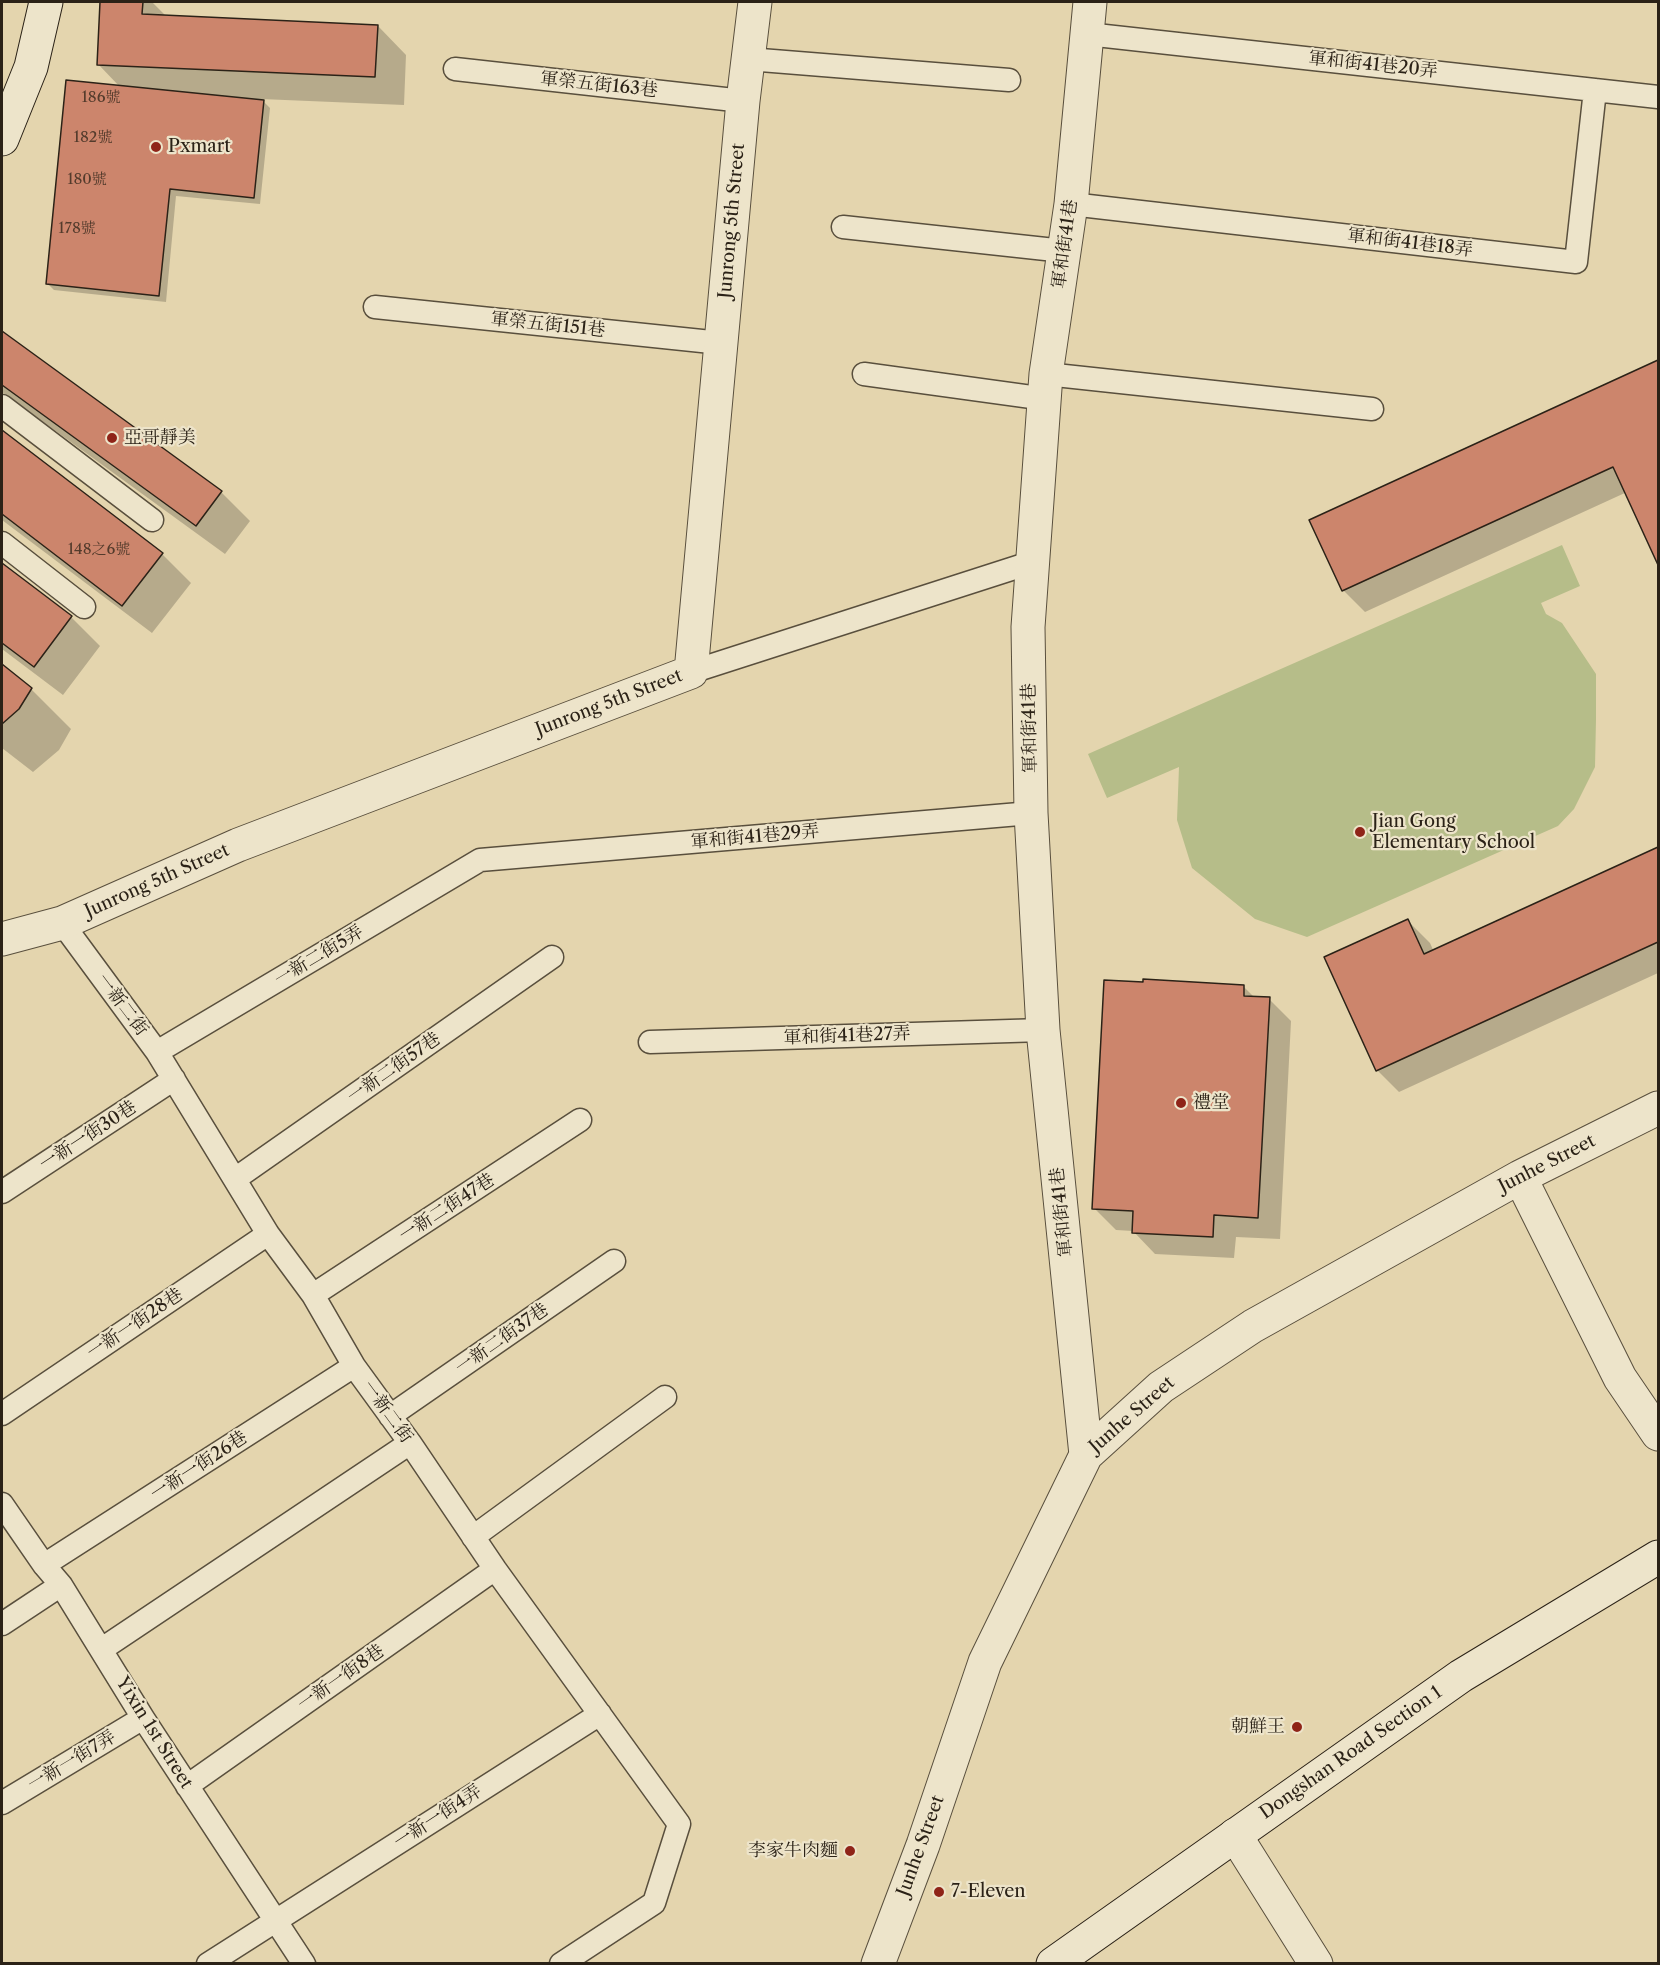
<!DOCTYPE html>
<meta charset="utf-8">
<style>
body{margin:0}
#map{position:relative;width:1660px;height:1965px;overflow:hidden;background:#e4d5ae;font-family:"Libre Caslon Text",serif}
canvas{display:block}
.frame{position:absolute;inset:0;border:3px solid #2b2217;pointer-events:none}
</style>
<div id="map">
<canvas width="1660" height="1965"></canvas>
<div class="frame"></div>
</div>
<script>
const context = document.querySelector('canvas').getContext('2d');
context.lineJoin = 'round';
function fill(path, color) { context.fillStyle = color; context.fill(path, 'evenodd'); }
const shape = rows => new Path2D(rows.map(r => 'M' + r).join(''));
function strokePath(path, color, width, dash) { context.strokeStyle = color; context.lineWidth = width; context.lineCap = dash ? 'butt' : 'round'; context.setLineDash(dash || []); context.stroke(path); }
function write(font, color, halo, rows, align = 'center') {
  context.font = font + ' "Libre Caslon Text","Noto Serif TC",serif'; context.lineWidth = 4.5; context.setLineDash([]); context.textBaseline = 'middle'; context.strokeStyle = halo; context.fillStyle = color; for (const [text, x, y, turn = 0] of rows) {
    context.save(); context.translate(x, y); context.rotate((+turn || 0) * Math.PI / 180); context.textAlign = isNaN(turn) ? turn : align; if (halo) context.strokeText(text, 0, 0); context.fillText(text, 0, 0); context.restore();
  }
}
const green = shape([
 [1562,545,1580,586,1541,603,1546,614,1562,623,1596,674,1596,719,1595,767,1574,809,1558,826,1307,937,1255,919,1192,868,1177,820,1179,767,1107,798,1088,754]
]);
const shadow = shape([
 [101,2,152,2,167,17,378,26,406,55,404,105,261,99,270,108,260,204,176,196,166,302,54,290,47,283,120,87,98,64],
 [2,333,221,492,250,521,225,554,2,392],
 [1658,362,1658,561,1627,492,1365,612,1343,590,1311,521],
 [2,432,162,554,191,583,152,633,2,520],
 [2,565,71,617,100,646,63,695,2,649],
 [2,666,31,689,71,729,59,750,33,772,2,748],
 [1658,849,1658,973,1399,1092,1377,1070,1408,921,1430,943,1434,952],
 [1243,986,1255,998,1269,999,1291,1021,1280,1239,1236,1237,1234,1258,1155,1254,1133,1231,1116,1230,1094,1208]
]);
const building = shape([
 [100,2,143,2,142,14,378,25,375,77,97,65,100,2],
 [66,80,264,100,254,198,170,189,159,296,46,284,66,80],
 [2,331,222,491,196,526,2,385,2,331],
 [1658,360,1658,565,1613,467,1342,591,1309,520,1658,360],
 [2,430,163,553,122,606,2,514,2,430],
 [2,563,72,616,34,667,2,643,2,563],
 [2,664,32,688,19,709,2,724,2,664],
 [1658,847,1658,942,1376,1071,1324,957,1408,919,1424,954,1658,847],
 [1143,979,1244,985,1244,996,1270,997,1258,1218,1214,1215,1213,1237,1132,1233,1133,1211,1092,1209,1104,980,1143,982,1143,979]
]);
const lane = shape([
 [1087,34,1658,97],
 [748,59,1009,80],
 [455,69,743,101],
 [1071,204,1576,262,1595,90],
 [843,227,1064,251],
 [375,307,721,343],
 [864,374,1046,399],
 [1046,374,1372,409],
 [2,406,152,520],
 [2,543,84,607],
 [691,672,1033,562],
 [62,923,157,1052,268,1234,313,1295,354,1366,410,1443,495,1569,679,1824,654,1903,561,1964],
 [650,1042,1043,1030],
 [157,1052,480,860,1031,813],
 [235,1179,552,957],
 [2,1192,174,1079],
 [313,1295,580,1120],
 [2,1414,268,1234],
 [390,1416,614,1261],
 [2,1504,44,1565,61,1585,143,1718,304,1964],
 [473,1537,665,1397],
 [44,1565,354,1366],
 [2,1624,61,1585],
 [102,1649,410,1443],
 [187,1786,495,1569],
 [2,1803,143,1718],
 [208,1964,600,1714]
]);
const street = shape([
 [2,939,62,923,238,845,691,672,743,101,755,2],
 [1520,1177,1620,1378,1658,1434],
 [1086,1455,1043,1030,1031,813,1028,627,1046,374,1071,204,1090,2],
 [1235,1835,1316,1964],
 [878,1964,923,1845,985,1662,1086,1455,1161,1387,1253,1326,1520,1177,1658,1108]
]);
const secondary = shape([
 [2,139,31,67,46,2],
 [1053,1964,1461,1676,1658,1557]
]);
const markers = [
 [156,147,6,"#8f2418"],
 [112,438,6,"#8f2418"],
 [1360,832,6,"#8f2418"],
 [1181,1103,6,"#8f2418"],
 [1297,1727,6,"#8f2418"],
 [850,1851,6,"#8f2418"],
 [939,1892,6,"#8f2418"]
];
const numberNames = [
 ["186號",101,98],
 ["182號",93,138],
 ["180號",87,180],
 ["178號",77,229],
 ["148之6號",99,550]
];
const streetNames = [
 ["軍和街41巷20弄",1373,65,6],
 ["軍榮五街163巷",599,85,6],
 ["Junrong 5th Street",732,221,-85],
 ["軍和街41巷18弄",1410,243,7],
 ["軍和街41巷",1065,244,-82],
 ["軍榮五街151巷",548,325,6],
 ["Junrong 5th Street",609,703,-21],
 ["軍和街41巷",1030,728,-91],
 ["軍和街41巷29弄",755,837,-5],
 ["Junrong 5th Street",157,881,-24],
 ["一新二街5弄",319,956,-31],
 ["一新二街",122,1005,53],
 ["軍和街41巷27弄",847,1036,-2],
 ["一新二街57巷",394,1068,-35],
 ["一新一街30巷",88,1136,-33],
 ["Junhe Street",1547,1164,-27],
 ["一新二街47巷",447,1208,-33],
 ["軍和街41巷",1062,1212,-96],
 ["一新一街28巷",135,1324,-34],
 ["一新二街37巷",502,1339,-35],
 ["一新二街",387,1412,54],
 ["Junhe Street",1132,1415,-41],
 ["一新一街26巷",199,1466,-33],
 ["一新一街8巷",341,1678,-35],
 ["Yixin 1st Street",154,1733,58],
 ["Dongshan Road Section 1",1351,1753,-35],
 ["一新一街7弄",72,1761,-31],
 ["一新一街4弄",438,1817,-33],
 ["Junhe Street",921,1846,-70]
];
const poiNames = [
 ["Pxmart",168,147],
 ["亞哥靜美",124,438],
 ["Jian Gong",1372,822],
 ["Elementary School",1372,843],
 ["禮堂",1193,1103],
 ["朝鮮王",1285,1727,"right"],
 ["李家牛肉麵",838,1851,"right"],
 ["7-Eleven",951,1892]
];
fill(green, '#b6bd89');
fill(shadow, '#0003');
fill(building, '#cc856c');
strokePath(building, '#2b2217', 1.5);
strokePath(lane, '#594f3d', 25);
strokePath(street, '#594f3d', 35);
strokePath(secondary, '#2b2217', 35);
strokePath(lane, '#ede4ca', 22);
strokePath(street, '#ede4ca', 33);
strokePath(secondary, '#ede4ca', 33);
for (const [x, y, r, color] of markers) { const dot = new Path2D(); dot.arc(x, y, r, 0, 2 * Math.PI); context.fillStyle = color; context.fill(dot); strokePath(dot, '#ede4ca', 2); }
write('15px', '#533b2c', null, numberNames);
write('18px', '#2b2217', '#ede4ca', streetNames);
write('18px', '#2b2217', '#ede4ca', poiNames, 'left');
</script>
